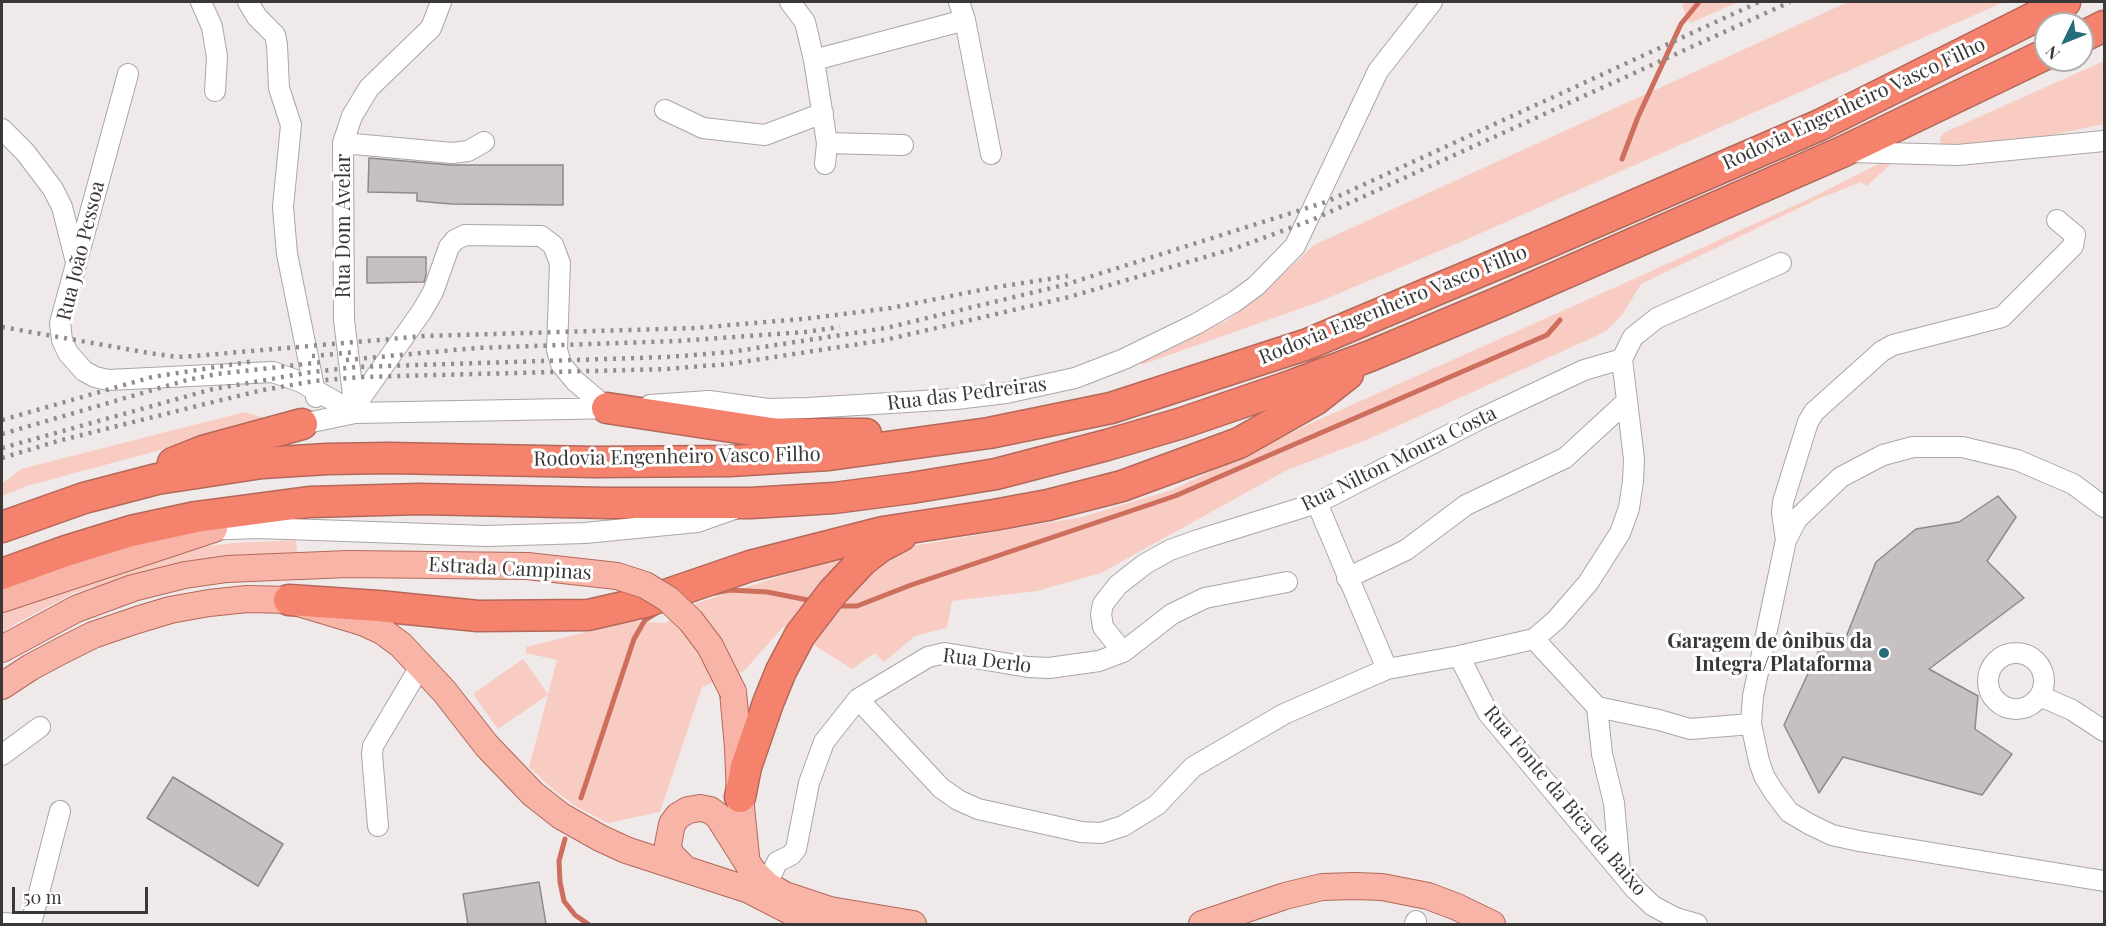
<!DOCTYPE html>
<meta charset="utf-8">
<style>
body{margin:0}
#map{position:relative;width:2106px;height:926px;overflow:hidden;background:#efeae9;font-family:"Playfair Display",serif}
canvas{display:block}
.frame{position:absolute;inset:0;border:3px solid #3a3837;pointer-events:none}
.north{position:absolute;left:2034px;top:12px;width:60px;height:60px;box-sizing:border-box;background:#fff;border:2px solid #b0afaf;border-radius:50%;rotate:227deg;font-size:16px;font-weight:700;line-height:24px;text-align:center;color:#3a3837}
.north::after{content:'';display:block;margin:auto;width:21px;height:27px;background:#246c79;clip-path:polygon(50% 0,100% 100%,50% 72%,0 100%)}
.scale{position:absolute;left:12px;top:887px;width:136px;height:27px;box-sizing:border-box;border:3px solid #3a3837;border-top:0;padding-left:8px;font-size:18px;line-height:21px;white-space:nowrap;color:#3a3837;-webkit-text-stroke:4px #fff;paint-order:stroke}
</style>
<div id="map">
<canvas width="2106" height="926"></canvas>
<div class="frame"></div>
<div class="north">N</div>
<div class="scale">50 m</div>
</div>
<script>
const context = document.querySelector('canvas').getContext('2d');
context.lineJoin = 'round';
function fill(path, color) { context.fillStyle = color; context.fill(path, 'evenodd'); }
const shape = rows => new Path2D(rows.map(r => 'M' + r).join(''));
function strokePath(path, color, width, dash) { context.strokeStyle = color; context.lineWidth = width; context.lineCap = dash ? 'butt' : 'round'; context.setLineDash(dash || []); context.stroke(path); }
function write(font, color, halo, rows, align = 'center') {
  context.font = font + ' "Playfair Display",serif'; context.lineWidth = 6; context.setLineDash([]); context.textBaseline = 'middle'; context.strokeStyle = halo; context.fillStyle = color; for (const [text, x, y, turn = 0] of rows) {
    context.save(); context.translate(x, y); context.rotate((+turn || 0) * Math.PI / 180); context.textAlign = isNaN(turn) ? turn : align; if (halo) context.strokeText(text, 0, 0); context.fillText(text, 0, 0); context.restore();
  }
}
const green = shape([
 [1685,2,1738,2,1690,23,1682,6],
 [1848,2,2004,2,1456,244,1316,303,1141,365,1142,356,1226,321,1266,290,1314,245],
 [2104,61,2104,124,2033,139,1945,147,1941,143,1940,139,1943,133],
 [1894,156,1897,158,1867,186,1861,182,1818,199,1641,284,1622,315,1607,330,1596,336,1369,439,1287,470,1101,573,1037,591,952,601,947,628,915,636,884,662,875,653,852,669,784,626,744,671,702,687,660,812,608,823,577,807,556,792,529,767,548,695,498,729,473,694,523,659,548,694,557,660,526,653,526,647,631,621,665,623,697,603,831,560,1082,517,1172,490,1318,420,1636,278,1813,197],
 [245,412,271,420,27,486,2,496,2,484,21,469],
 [296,540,297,552,185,561,74,593,17,623,2,633,2,602,184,549,234,543]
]);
const stream = shape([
 [1622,159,1638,117,1681,24,1699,2],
 [715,593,730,590,767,592,813,601],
 [836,606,857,606,911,585,1175,496,1547,335,1560,320],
 [581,798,634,639,645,620,658,612],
 [565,839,559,861,560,882,564,901,575,915,588,924]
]);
const building = shape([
 [369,158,451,165,563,165,563,205,451,204,417,201,417,193,368,192,369,158],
 [367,257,426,257,426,275,424,282,367,283,367,257],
 [1998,496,2016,517,1987,561,2024,598,1929,669,1978,696,1975,729,2012,754,1982,795,1843,757,1819,793,1784,725,1827,633,1846,637,1876,562,1916,529,1959,522,1998,496],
 [173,777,283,844,258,886,147,818,173,777],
 [539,882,546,924,468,924,463,894,539,882]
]);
const minor = shape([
 [201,2,212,27,217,57,215,91],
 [248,2,257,17,275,35,277,45,279,88,291,125,283,207,287,254,316,397],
 [790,2,805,22,814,60,827,143,825,164],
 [959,2,965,20,991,154],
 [814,60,965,20],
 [128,74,60,323,62,340,68,353,84,371,95,377,108,380,273,372,301,382,355,413],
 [665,110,703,128,765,135,823,113],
 [2,129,25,152,53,189,62,207,76,262],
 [343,143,452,153,468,151,484,142],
 [827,143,903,145],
 [1850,152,1958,155,2104,141],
 [650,405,709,401,768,409,808,408,956,399,1006,393,1075,378,1124,359,1196,324,1234,302,1256,286,1295,246,1378,71,1432,2],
 [355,411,344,320,343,143,352,116,369,88,431,28,441,2],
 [355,413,360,399,422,311,433,292,449,247,455,240,465,235,541,236,553,245,560,263,557,350,561,364,575,381,607,408],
 [302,424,355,413,618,408],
 [1317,503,1387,669],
 [2104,507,2073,484,2017,460,1962,447,1913,447,1883,455,1841,477,1797,519,1786,540,1753,696,1751,724,1759,761,1764,776,1774,792,1789,812,1809,824,1832,835,1859,841,2104,881],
 [199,530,259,528,486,536,585,533,697,522,734,509],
 [1786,540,1782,513,1783,502,1808,422,1814,412,1882,351,1893,345,2002,317,2073,246,2075,235,2057,220],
 [1347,578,1406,550,1466,505,1565,458,1626,402],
 [1534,639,1597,707,1659,720,1690,729,1751,724],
 [1123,652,1103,627,1101,614,1103,604,1118,585,1145,564,1170,550,1198,540,1317,503,1480,419,1584,370,1622,359],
 '1988 681a28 28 0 1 1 56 0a28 28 0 1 1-56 0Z',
 [2040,696,2072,710,2104,731],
 [858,699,941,788,958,800,978,809,1081,832,1101,833,1123,826,1157,805,1193,767,1284,714,1387,669,1459,656],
 [1597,707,1602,754,1614,803,1620,871],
 [2,755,40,727],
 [378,826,372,754,373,746,421,665],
 [767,885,777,862,791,855,796,849,809,783,824,742,858,699,928,657,945,653,1028,667,1049,668,1099,661,1123,652,1172,614,1205,598,1287,582],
 [2,923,21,924],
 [31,924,60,811],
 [1415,924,1416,921],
 [1697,924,1676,918,1653,906,1635,889,1488,713,1459,656,1534,639,1556,620,1588,583,1620,533,1629,508,1633,481,1634,459,1622,359,1633,337,1657,318,1781,263]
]);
const major = shape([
 [2,599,214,529],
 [2,649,76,609,133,588,185,575,227,569,348,564,527,566],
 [2,686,31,667,61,651,93,635,137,620,170,610,209,603,247,599,289,600,362,622,382,631,401,645,444,691,487,746,533,794,561,816,600,838,626,850,749,890,815,924],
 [733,692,738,747,740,797,746,856],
 [683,867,670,854,668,845,672,824,678,816,688,810,700,808,710,810,718,816,752,870,767,885,785,895,830,910,913,924],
 [1202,924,1285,896,1322,887,1355,886,1382,887,1428,896,1457,907,1492,924]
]);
const highway = shape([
 [2082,37,2104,26],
 [607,408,778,434,866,434],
 [173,463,203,451,302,424],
 [2,527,84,498,157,479,262,463,327,459,389,458,594,462,730,461,829,455,989,433,1111,408,1308,344,1547,243,1820,125,2065,2],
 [2,574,66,551,131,531,196,517,309,502,420,499,607,503,751,503,834,498,911,488,996,474,1107,445,1182,423,1293,385,1370,356,1497,303,1842,152,2046,54],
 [289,600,378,606,478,616,588,615,645,602,750,566,883,532,994,515,1048,505,1122,486,1239,443,1315,400,1348,374],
 [740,797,746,767,768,703,781,671,800,635,833,592,863,560,880,547,901,536]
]);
const rail = shape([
 [2,327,149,353,177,357,194,356,425,336,696,328,803,319,891,308,991,288,1068,276],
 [312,356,357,352],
 [346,360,476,348,677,341,805,332,840,327],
 [2,420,152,377,255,361],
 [2,434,187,380,217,374,323,362],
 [2,448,213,389,312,372,356,367,668,357,731,352,886,328,1064,285,1326,202,1759,2],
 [2,458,58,441,205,404,263,390,315,381,361,377,667,369,729,364,885,340,1069,297,1236,248,1312,220,1790,2]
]);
const majorBridge = shape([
 [527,566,617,576,645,585,668,599,691,621,710,646,733,692]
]);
const markers = [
 [1884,653,6,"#246c79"]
];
const streetNames = [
 ["Rodovia Engenheiro Vasco Filho",1854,104,-25],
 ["Rua Dom Avelar",344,226,-90],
 ["Rua João Pessoa",81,251,-76],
 ["Rodovia Engenheiro Vasco Filho",1393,305,-22],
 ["Rua das Pedreiras",967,394,-7],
 ["Rodovia Engenheiro Vasco Filho",677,457,-1],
 ["Rua Nilton Moura Costa",1399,459,-26],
 ["Estrada Campinas",510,569,3],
 ["Rua Derlo",987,661,7],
 ["Rua Fonte da Bica da Baixo",1565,801,50]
];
const poiNames = [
 ["Garagem de ônibus da",1872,642],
 ["Integra/Plataforma",1872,665]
];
fill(green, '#f8ccc3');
strokePath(stream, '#ce6e5d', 5);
fill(building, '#c6c1c0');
strokePath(building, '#8e8988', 1.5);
strokePath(minor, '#aaa6a5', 22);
strokePath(major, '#b3685a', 28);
strokePath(highway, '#b3685a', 33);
strokePath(minor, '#fff', 20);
strokePath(major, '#f8b4a7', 26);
strokePath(highway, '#f4826d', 30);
strokePath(rail, '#908c8b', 4.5, [3, 6]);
strokePath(majorBridge, '#b3685a', 28, []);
strokePath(majorBridge, '#f8b4a7', 26);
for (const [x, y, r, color] of markers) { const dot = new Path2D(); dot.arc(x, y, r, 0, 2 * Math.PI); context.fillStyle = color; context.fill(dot); strokePath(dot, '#fff', 2); }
write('20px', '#3a3837', '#fff', streetNames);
write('bold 20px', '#3a3837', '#fff', poiNames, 'right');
</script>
